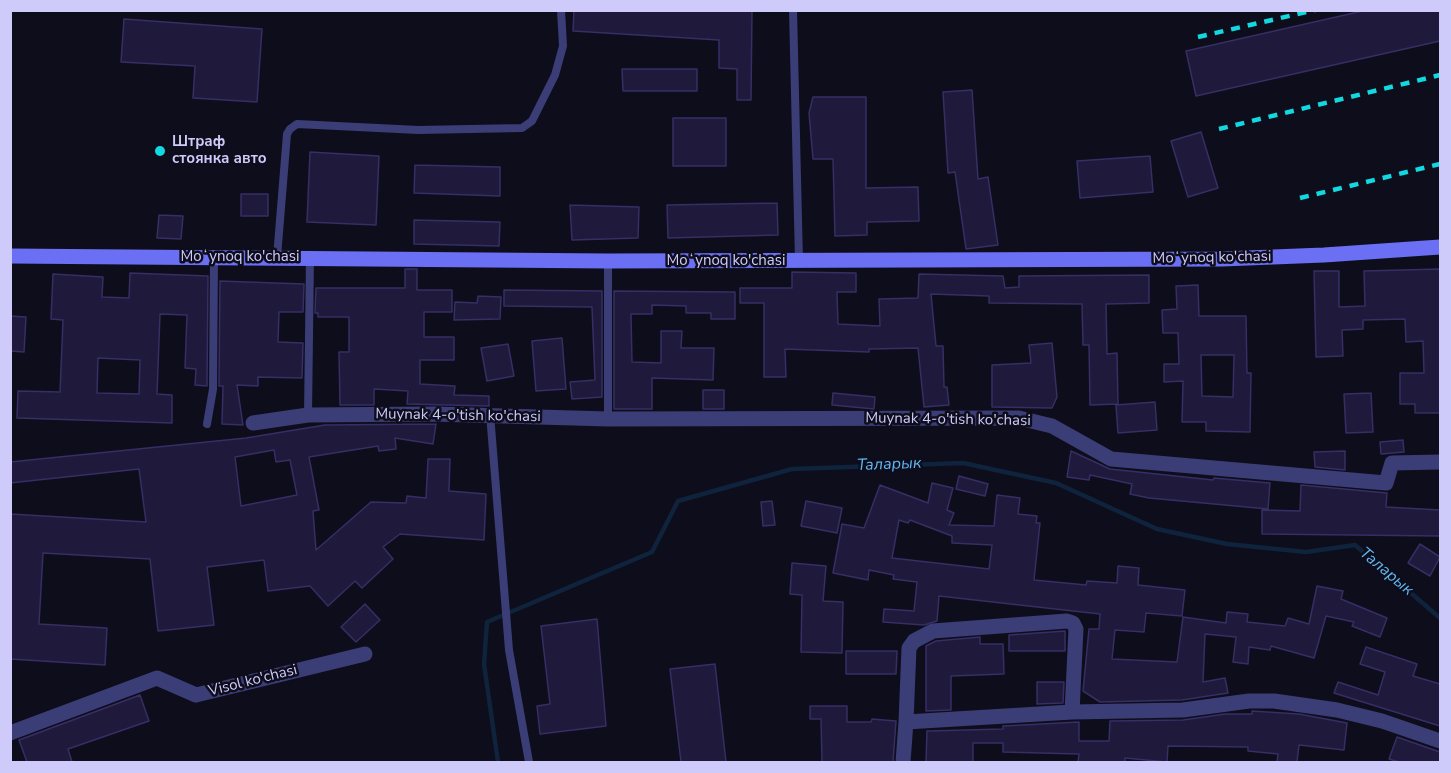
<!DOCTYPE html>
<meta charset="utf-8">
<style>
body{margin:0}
#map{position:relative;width:1451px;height:773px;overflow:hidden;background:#0e0d1b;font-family:"Nunito Sans",sans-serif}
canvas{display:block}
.frame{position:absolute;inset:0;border:12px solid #cecbfb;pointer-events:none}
</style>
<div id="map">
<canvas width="1451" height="773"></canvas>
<div class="frame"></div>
</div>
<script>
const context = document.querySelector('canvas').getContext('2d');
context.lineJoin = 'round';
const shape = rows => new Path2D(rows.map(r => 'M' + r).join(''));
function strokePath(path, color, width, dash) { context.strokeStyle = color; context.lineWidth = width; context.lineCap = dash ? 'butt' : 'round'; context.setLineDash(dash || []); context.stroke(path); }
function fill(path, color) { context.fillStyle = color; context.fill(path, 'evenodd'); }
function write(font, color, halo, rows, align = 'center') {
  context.font = font + ' "Nunito Sans",sans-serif'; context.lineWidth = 5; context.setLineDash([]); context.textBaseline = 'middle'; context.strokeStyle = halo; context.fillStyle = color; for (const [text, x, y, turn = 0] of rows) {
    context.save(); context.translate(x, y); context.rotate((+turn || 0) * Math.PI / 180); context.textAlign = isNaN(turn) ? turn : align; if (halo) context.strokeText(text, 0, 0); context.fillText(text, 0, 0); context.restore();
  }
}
const stream = shape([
 [498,762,484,664,487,622,652,552,678,501,792,469,963,463,1056,483,1157,529,1227,544,1306,552,1355,545,1440,618]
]);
const building = shape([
 [574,10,752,10,751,100,737,100,737,69,719,68,719,40,573,31,574,10],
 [1367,10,1440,10,1440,41,1196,96,1186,51,1367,10],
 [124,19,262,29,257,102,193,98,195,66,121,62,124,19],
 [622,69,697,69,697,91,623,91,622,69],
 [972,90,978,179,988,177,998,245,966,249,955,172,948,173,943,92,972,90],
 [813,97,866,97,866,188,918,187,919,221,867,222,867,235,835,236,833,159,813,159,809,113,813,97],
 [673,118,726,118,726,166,673,166,673,118],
 [1201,132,1218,188,1188,197,1171,141,1201,132],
 [310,152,379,156,376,225,307,222,310,152],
 [1150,156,1153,192,1080,198,1077,161,1150,156],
 [415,165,500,167,500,196,414,193,415,165],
 [241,194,268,194,268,216,241,216,241,194],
 [777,203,778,235,668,238,667,205,777,203],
 [570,205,639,207,638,238,572,240,570,205],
 [159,215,183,216,181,239,157,238,159,215],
 [414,220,500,222,499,246,414,244,414,220],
 [405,269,417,269,417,290,452,290,452,312,424,312,424,337,454,337,454,360,420,360,420,384,455,386,454,395,489,396,489,406,407,404,408,391,374,389,374,405,340,405,339,352,349,352,349,317,318,317,318,313,315,313,316,288,405,288,405,269],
 [1440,269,1440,413,1415,413,1415,404,1400,404,1400,373,1424,373,1423,341,1406,342,1405,319,1363,320,1363,329,1342,330,1343,356,1316,357,1314,271,1339,271,1339,307,1365,306,1364,271,1440,269],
 [792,272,856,273,856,292,837,292,838,324,880,326,879,299,918,298,919,274,1003,276,1005,288,1019,287,1019,276,1149,275,1149,303,1106,304,1107,354,1117,353,1118,404,1090,405,1089,345,1083,345,1082,304,989,303,989,296,931,294,936,346,943,346,944,387,947,387,949,405,924,407,918,348,869,349,869,352,785,349,786,377,764,377,764,303,740,303,740,288,792,288,792,272],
 [130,273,208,276,207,386,195,385,196,369,185,368,187,315,160,314,157,394,172,395,172,423,17,418,18,391,60,392,63,320,51,319,53,274,103,277,102,297,129,298,130,273],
 [98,358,140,360,139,394,97,393,98,358],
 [220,281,304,284,303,312,279,312,278,342,303,343,302,378,258,377,258,386,237,385,243,425,222,424,223,386,219,386,220,281],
 [1198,285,1199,316,1246,316,1247,373,1251,373,1250,432,1206,431,1206,422,1182,422,1183,381,1164,382,1164,364,1179,364,1178,333,1163,333,1162,310,1177,309,1176,286,1198,285],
 [1201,355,1234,355,1233,397,1202,396,1201,355],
 [504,290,602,291,602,397,572,399,570,382,595,380,592,307,504,306,504,290],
 [614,291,735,292,735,319,711,319,711,313,686,313,686,306,652,305,652,314,631,314,632,362,661,363,661,331,682,331,681,348,714,348,713,380,652,378,652,409,614,409,614,291],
 [478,296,501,297,500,319,454,320,455,302,477,303,478,296],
 [10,316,26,317,24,352,10,351,10,316],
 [562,338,566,389,536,391,532,341,562,338],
 [1052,343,1057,397,1052,408,992,407,992,365,1031,363,1029,345,1052,343],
 [508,344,514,376,487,381,481,348,508,344],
 [703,390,724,390,724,409,703,409,703,390],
 [833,393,875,397,874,409,832,405,833,393],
 [1371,393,1373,432,1346,433,1344,394,1371,393],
 [1155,402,1157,430,1118,433,1116,405,1155,402],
 [436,424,433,444,395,438,396,449,379,451,378,446,309,457,319,510,313,511,316,550,371,502,406,503,407,496,426,498,428,459,450,459,449,491,486,494,484,540,400,534,383,547,393,559,362,588,355,581,328,606,310,586,268,591,264,560,207,567,214,625,158,631,150,559,43,553,39,624,107,628,105,665,10,659,10,514,146,522,139,469,10,483,10,462,246,438,325,425,436,424],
 [274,450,276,462,290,460,297,495,241,506,235,457,274,450],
 [1403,440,1404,452,1381,454,1380,442,1403,440],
 [1071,451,1110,469,1213,480,1214,478,1270,483,1268,509,1149,498,1130,494,1132,484,1090,475,1089,480,1067,477,1071,451],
 [1345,451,1345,470,1315,467,1314,452,1345,451],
 [959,476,988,484,985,496,956,489,959,476],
 [932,483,953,488,947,510,954,513,949,525,994,526,997,495,1020,498,1018,514,1037,516,1036,523,1040,523,1034,580,1086,585,1087,581,1117,583,1118,566,1139,568,1138,585,1185,590,1182,616,1146,613,1144,632,1115,630,1112,659,1177,662,1183,617,1226,623,1227,612,1248,614,1247,622,1285,626,1288,618,1309,624,1317,586,1343,591,1341,599,1387,618,1380,637,1352,626,1354,622,1326,616,1314,658,1271,646,1270,650,1249,647,1248,664,1233,662,1236,637,1205,634,1203,682,1225,678,1228,693,1182,700,1100,702,1083,691,1089,629,1099,629,1100,614,939,596,937,621,924,625,883,622,884,609,914,611,917,582,893,579,894,575,869,570,868,580,833,573,842,524,864,528,880,485,928,503,932,483],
 [899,520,908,523,910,520,952,536,952,543,992,545,989,569,892,558,899,520],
 [1301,485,1387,493,1386,507,1440,510,1440,536,1262,534,1262,510,1300,511,1301,485],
 [772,501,775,525,763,526,761,502,772,501],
 [806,501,842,508,837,533,801,526,806,501],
 [1420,544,1440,557,1430,576,1408,563,1420,544],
 [792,563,826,566,823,601,843,602,842,653,801,652,802,595,790,594,792,563],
 [365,604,380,620,356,642,341,627,365,604],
 [597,619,606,726,540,734,537,706,550,704,541,626,597,619],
 [1065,631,1065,651,1009,651,1009,635,1065,631],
 [980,637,980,644,1003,644,1004,674,951,676,951,710,926,711,926,646,936,641,980,637],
 [1366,647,1417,664,1413,676,1440,684,1440,726,1334,693,1338,682,1378,695,1385,672,1360,664,1366,647],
 [846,651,897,651,896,674,846,674,846,651],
 [715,664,726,762,681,762,670,669,715,664],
 [1037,682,1064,682,1063,703,1037,704,1037,682],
 [140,695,149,721,68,749,72,762,27,762,19,740,140,695],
 [810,706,847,706,847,722,871,722,872,719,896,721,893,762,822,762,821,719,810,719,810,706],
 [1252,711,1299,714,1347,723,1344,750,1299,745,1297,762,1277,762,1278,754,1248,751,1248,747,1168,746,1167,762,1125,758,1125,762,1078,762,1079,754,1003,752,1003,743,973,743,973,762,926,762,927,731,1003,729,1003,726,1079,722,1079,741,1109,741,1110,721,1183,720,1225,714,1252,714,1252,711],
 [1397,737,1440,752,1440,762,1399,762,1389,759,1397,737]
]);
const lane = shape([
 [793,10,799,261],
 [277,257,287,134,290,129,297,124,418,130,522,128,532,121,555,75,563,46,561,10],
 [608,261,608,419],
 [490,414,509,650,529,762],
 [308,415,310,257],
 [207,424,213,389,214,257]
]);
const street = shape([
 [253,423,308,415,434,414,608,419,1019,418,1052,426,1111,459,1386,483,1392,463,1440,462],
 [906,722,909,648,914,641,933,631,1067,621,1073,623,1076,629,1072,712],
 [10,733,157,678,196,695,365,654],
 [903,762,906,722,1072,712,1183,710,1249,701,1274,701,1337,710,1382,721,1440,741]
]);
const secondary = shape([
 [10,256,608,261,1222,259,1324,255,1440,247]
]);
const rail = shape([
 [1198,37,1315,10],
 [1219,129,1440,75],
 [1300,198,1440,164]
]);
const markers = [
 [160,151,6,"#12d8e0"]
];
const poiNames = [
 ["Штраф",172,142],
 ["стоянка авто",172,159]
];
const streetNames = [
 ["Moʻynoq ko'chasi",240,257],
 ["Moʻynoq ko'chasi",1212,258,-1],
 ["Moʻynoq ko'chasi",726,261],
 ["Muynak 4-o'tish ko'chasi",458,416,1],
 ["Muynak 4-o'tish ko'chasi",948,420,1],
 ["Visol ko'chasi",253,681,-14]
];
const waterNames = [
 ["Таларык",889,465,-2],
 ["Таларык",1386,572,40]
];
strokePath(stream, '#0f233d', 4.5);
fill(building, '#1f1a3b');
strokePath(building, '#362e65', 1.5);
strokePath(lane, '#3b3d77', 8);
strokePath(street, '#3b3d77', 15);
strokePath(secondary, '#6a6ff3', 15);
strokePath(rail, '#12d8e0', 4.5, [9, 8]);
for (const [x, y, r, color] of markers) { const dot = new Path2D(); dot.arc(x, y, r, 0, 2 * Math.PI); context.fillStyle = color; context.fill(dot); strokePath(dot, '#0e0d1b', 2); }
write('bold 15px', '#cecbfb', '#0e0d1b', poiNames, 'left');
write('15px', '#cecbfb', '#0e0d1b', streetNames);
write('italic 16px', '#62b8f2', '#0e0d1b', waterNames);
</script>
